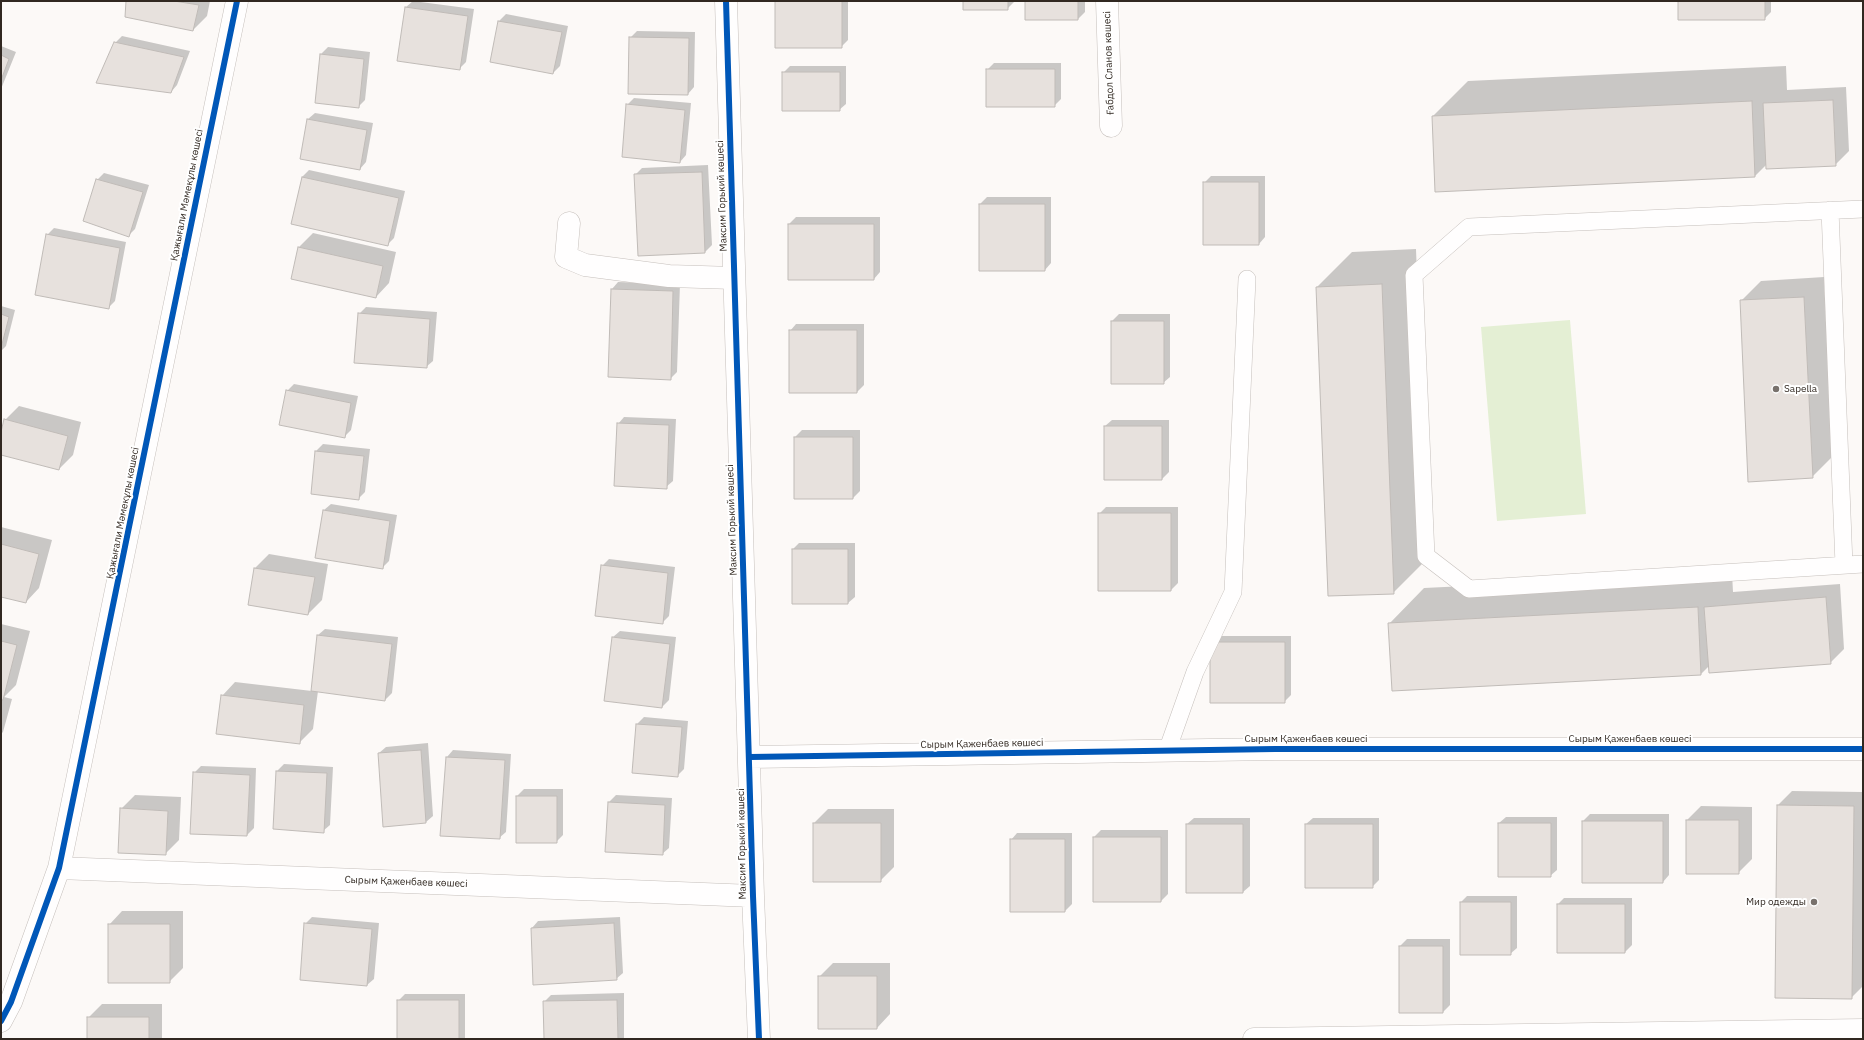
<!DOCTYPE html>
<meta charset="utf-8">
<style>
body{margin:0}
#map{position:relative;width:1864px;height:1040px;overflow:hidden;background:#fcf9f7;font-family:"IBM Plex Sans",sans-serif}
canvas{display:block}
.frame{position:absolute;inset:0;border:2px solid #312821;pointer-events:none}
</style>
<div id="map">
<canvas width="1864" height="1040"></canvas>
<div class="frame"></div>
</div>
<script>
const context = document.querySelector('canvas').getContext('2d');
context.lineJoin = 'round';
function fill(path, color) { context.fillStyle = color; context.fill(path, 'evenodd'); }
const shape = rows => new Path2D(rows.map(r => 'M' + r).join(''));
function strokePath(path, color, width, dash) { context.strokeStyle = color; context.lineWidth = width; context.lineCap = dash ? 'butt' : 'round'; context.setLineDash(dash || []); context.stroke(path); }
function write(font, color, halo, rows, align = 'center') {
  context.font = font + ' "IBM Plex Sans",sans-serif'; context.lineWidth = 4; context.setLineDash([]); context.textBaseline = 'middle'; context.strokeStyle = halo; context.fillStyle = color; for (const [text, x, y, turn = 0] of rows) {
    context.save(); context.translate(x, y); context.rotate((+turn || 0) * Math.PI / 180); context.textAlign = isNaN(turn) ? turn : align; if (halo) context.strokeText(text, 0, 0); context.fillText(text, 0, 0); context.restore();
  }
}
const green = shape([
 [1570,320,1586,514,1497,521,1481,327]
]);
const shadow = shape([
 [127,1,210,1,207,16,193,30],
 [413,1,474,9,466,62,459,69,399,60,406,7],
 [776,1,848,1,848,40,841,47],
 [964,1,1015,1,1007,9],
 [1026,1,1085,1,1085,12,1078,19],
 [1679,1,1771,1,1771,12,1764,19],
 [506,14,568,26,560,66,553,73,492,61,499,21],
 [637,31,695,32,694,87,688,94,630,38],
 [122,36,190,51,177,85,171,92,115,43],
 [1,46,16,52,1,89],
 [328,47,370,52,365,100,358,107,321,54],
 [994,63,1061,63,1061,99,1054,106,987,70],
 [790,66,846,66,846,104,839,110,783,73],
 [1786,66,1787,90,1846,87,1849,151,1835,165,1767,164,1755,176,1433,116,1468,81],
 [634,98,691,103,686,155,680,162,627,105],
 [315,113,373,123,366,162,360,169,308,119],
 [708,165,712,245,705,252,635,175,642,168],
 [309,170,405,191,394,238,387,245,292,223,302,177],
 [104,173,149,185,135,229,128,236,97,180],
 [1211,176,1265,176,1265,237,1259,244,1204,183],
 [987,197,1051,197,1051,263,1045,270,980,204],
 [796,217,880,217,880,272,874,279,789,279,789,224],
 [54,228,126,242,115,301,108,308,47,235],
 [313,233,396,252,389,283,376,297,292,278,299,247],
 [1416,249,1428,558,1393,593,1317,287,1352,252],
 [1824,277,1832,457,1812,477,1741,301,1761,281],
 [618,282,680,284,677,372,670,379,612,289],
 [1,306,15,310,6,346,1,351],
 [366,307,437,312,433,361,426,367,359,314],
 [1119,314,1170,314,1170,377,1163,383,1112,321],
 [796,324,864,324,864,385,857,392,790,331],
 [294,384,358,396,351,430,344,437,287,391],
 [19,406,81,422,73,455,59,469,1,454,1,435,5,420],
 [624,417,676,419,673,481,666,487,618,424],
 [1112,420,1169,420,1169,472,1162,479,1105,479,1105,426],
 [802,430,860,430,860,491,853,498,795,437],
 [323,444,370,449,365,492,358,499,312,494,316,451],
 [331,504,397,515,389,561,382,568,324,510],
 [1106,507,1178,507,1178,583,1171,590,1099,514],
 [1,527,52,540,39,588,26,602,1,596],
 [799,543,855,543,855,597,848,603,793,603,793,549],
 [269,554,328,564,322,600,308,614,249,605,255,568],
 [609,559,675,567,669,616,662,623,602,566],
 [1732,573,1733,592,1840,584,1844,649,1830,663,1710,665,1701,674,1389,624,1424,588],
 [1,624,30,631,16,685,4,697,12,699,3,732,1,734],
 [325,629,398,637,392,693,385,700,318,691,313,729,299,743,222,696,235,682,312,691,318,635],
 [620,631,676,637,669,700,662,707,613,637],
 [1218,636,1291,636,1291,695,1284,702,1211,702],
 [644,717,688,721,684,769,677,776,633,772,637,724],
 [428,743,433,816,426,822,379,753,386,747],
 [453,750,511,754,506,832,499,838,447,757],
 [284,764,333,767,330,825,323,831,274,828,277,771],
 [201,766,256,768,254,828,247,835,194,773],
 [524,789,563,789,563,835,556,842,517,796],
 [1792,791,1863,792,1863,986,1851,998,1778,805],
 [135,795,181,797,179,840,165,854,121,809],
 [616,795,672,798,669,848,662,854,606,851,609,802],
 [1701,806,1752,807,1752,859,1738,873,1687,820],
 [828,809,894,809,894,867,880,881,814,823],
 [1590,814,1669,814,1669,875,1663,882,1583,821],
 [1506,817,1557,817,1557,870,1550,876,1499,823],
 [1194,818,1250,818,1250,886,1243,892,1187,824],
 [1313,818,1379,818,1379,880,1372,887,1306,824],
 [1101,830,1168,830,1168,894,1161,901,1094,837],
 [1017,833,1072,833,1072,904,1065,911,1011,911,1011,840],
 [1467,896,1517,896,1517,948,1510,954,1461,902],
 [1564,898,1632,898,1632,945,1625,952,1558,904],
 [122,911,183,911,183,968,169,982,109,925],
 [312,917,379,923,374,979,367,985,305,924],
 [620,917,623,973,616,979,532,928,538,921],
 [1407,939,1450,939,1450,1005,1443,1012,1400,946],
 [833,963,890,963,890,1014,877,1028,819,977],
 [624,993,624,1039,545,1039,544,1002,551,995],
 [405,994,465,994,465,1039,398,1039,398,1001],
 [102,1004,162,1004,162,1039,88,1039,88,1018]
]);
const building = shape([
 [126,1,174,1,199,5,193,31,125,17,126,1],
 [775,1,842,1,842,48,775,48,775,1],
 [963,1,1008,1,1008,10,963,10,963,1],
 [1025,1,1078,1,1078,20,1025,20,1025,1],
 [1678,1,1765,1,1765,20,1678,20,1678,1],
 [405,7,468,16,460,70,397,61,405,7],
 [498,21,562,32,553,74,490,62,498,21],
 [629,37,689,38,688,95,628,94,629,37],
 [114,42,184,57,171,93,96,83,114,42],
 [320,54,364,59,359,108,315,103,320,54],
 [1,55,9,59,1,80,1,55],
 [986,69,1055,69,1055,107,986,107,986,69],
 [782,72,840,72,840,111,782,111,782,72],
 [1833,100,1836,166,1766,169,1763,103,1833,100],
 [1752,101,1755,177,1435,192,1432,116,1752,101],
 [626,104,685,110,680,163,622,157,626,104],
 [307,119,367,130,360,170,300,159,307,119],
 [702,172,705,253,638,256,634,174,702,172],
 [302,177,399,198,388,246,291,224,302,177],
 [96,179,143,192,129,237,83,221,96,179],
 [1203,182,1259,182,1259,245,1203,245,1203,182],
 [979,204,1045,204,1045,271,979,271,979,204],
 [788,224,874,224,874,280,788,280,788,224],
 [46,234,120,248,109,309,35,295,46,234],
 [298,247,383,266,376,298,291,279,298,247],
 [1382,284,1394,594,1328,596,1316,287,1382,284],
 [611,289,673,291,671,380,608,377,611,289],
 [1804,297,1813,478,1748,482,1740,300,1804,297],
 [358,313,430,319,427,368,354,363,358,313],
 [1,314,9,317,1,348,1,314],
 [1111,321,1164,321,1164,384,1111,384,1111,321],
 [789,330,857,330,857,393,789,393,789,330],
 [286,390,351,403,345,438,279,425,286,390],
 [4,419,68,436,59,470,1,455,1,432,4,419],
 [617,423,669,425,667,489,614,486,617,423],
 [1104,426,1162,426,1162,480,1104,480,1104,426],
 [794,437,853,437,853,499,794,499,794,437],
 [315,451,364,456,359,500,311,494,315,451],
 [323,510,390,521,383,569,315,558,323,510],
 [1098,513,1171,513,1171,591,1098,591,1098,513],
 [1,544,39,554,26,603,1,597,1,544],
 [792,549,848,549,848,604,792,604,792,549],
 [601,565,668,573,663,624,595,616,601,565],
 [254,568,315,577,308,615,248,605,254,568],
 [1826,597,1831,664,1709,673,1704,607,1826,597],
 [1698,607,1701,675,1392,691,1388,623,1698,607],
 [317,635,392,644,385,701,311,691,317,635],
 [612,637,670,644,662,708,604,701,612,637],
 [1,641,17,645,3,700,1,700,1,641],
 [1210,642,1285,642,1285,703,1210,703,1210,642],
 [221,695,304,705,300,744,216,734,221,695],
 [636,724,682,727,678,777,632,773,636,724],
 [421,750,426,823,383,827,378,753,421,750],
 [446,757,505,760,500,839,440,836,446,757],
 [276,771,327,773,324,833,273,829,276,771],
 [193,772,250,775,247,836,190,834,193,772],
 [516,796,557,796,557,843,516,843,516,796],
 [608,802,665,805,663,855,605,852,608,802],
 [1777,805,1854,806,1852,999,1775,998,1777,805],
 [120,808,168,811,166,855,118,853,120,808],
 [1686,820,1739,820,1739,874,1686,874,1686,820],
 [1582,821,1663,821,1663,883,1582,883,1582,821],
 [813,823,881,823,881,882,813,882,813,823],
 [1498,823,1551,823,1551,877,1498,877,1498,823],
 [1186,824,1243,824,1243,893,1186,893,1186,824],
 [1305,824,1373,824,1373,888,1305,888,1305,824],
 [1093,837,1161,837,1161,902,1093,902,1093,837],
 [1010,839,1065,839,1065,912,1010,912,1010,839],
 [1460,902,1511,902,1511,955,1460,955,1460,902],
 [1557,904,1625,904,1625,953,1557,953,1557,904],
 [304,923,372,929,367,986,300,980,304,923],
 [614,923,617,980,533,985,531,928,614,923],
 [108,924,170,924,170,983,108,983,108,924],
 [1399,946,1443,946,1443,1013,1399,1013,1399,946],
 [818,976,877,976,877,1029,818,1029,818,976],
 [397,1000,459,1000,459,1039,397,1039,397,1000],
 [617,1000,618,1039,544,1039,543,1001,617,1000],
 [87,1017,149,1017,149,1039,87,1039,87,1017]
]);
const service = shape([
 [1863,209,1469,227,1414,275,1426,556,1469,589,1863,564],
 [1830,210,1844,565],
 [1167,751,1195,672,1233,592,1247,279]
]);
const minor = shape([
 [726,1,753,896,759,1039],
 [1107,1,1111,126],
 [569,223,566,257,585,265,669,276,734,278],
 [750,757,1275,749,1863,749],
 [59,868,753,896],
 [1,1021,11,1002,59,868,237,1],
 [1254,1039,1863,1030]
]);
const cycleway = shape([
 [726,1,753,896,759,1039],
 [750,757,1275,749,1863,749],
 [1,1021,11,1002,59,868,237,1]
]);
const markers = [
 [1776,389,4,"#78716c"],
 [1814,902,4,"#78716c"]
];
const streetNames = [
 ["Ғабдол Сланов көшесі",1109,63,-92],
 ["Қажығали Мәмекұлы көшесі",187,195,-79],
 ["Максим Горький көшесі",722,196,-92],
 ["Қажығали Мәмекұлы көшесі",123,513,-79],
 ["Максим Горький көшесі",732,520,-92],
 ["Сырым Қаженбаев көшесі",1306,739],
 ["Сырым Қаженбаев көшесі",1630,739],
 ["Сырым Қаженбаев көшесі",982,744,-1],
 ["Максим Горький көшесі",742,844,-91],
 ["Сырым Қаженбаев көшесі",406,882,2]
];
const poiNames = [
 ["Sapella",1784,389],
 ["Мир одежды",1806,902,"right"]
];
fill(green, '#e4efd4');
fill(shadow, '#0003');
fill(building, '#e7e1dd');
strokePath(building, '#c0bbb7', 1);
strokePath(service, '#c5bfbb', 18);
strokePath(minor, '#c5bfbb', 23);
strokePath(service, '#fffefe', 17);
strokePath(minor, '#fffefe', 22);
strokePath(cycleway, '#0057b8', 6);
for (const [x, y, r, color] of markers) { const dot = new Path2D(); dot.arc(x, y, r, 0, 2 * Math.PI); context.fillStyle = color; context.fill(dot); strokePath(dot, '#fff', 1.5); }
write('10px', '#312821', '#fff', streetNames);
write('10px', '#312821', '#fff', poiNames, 'left');
</script>
